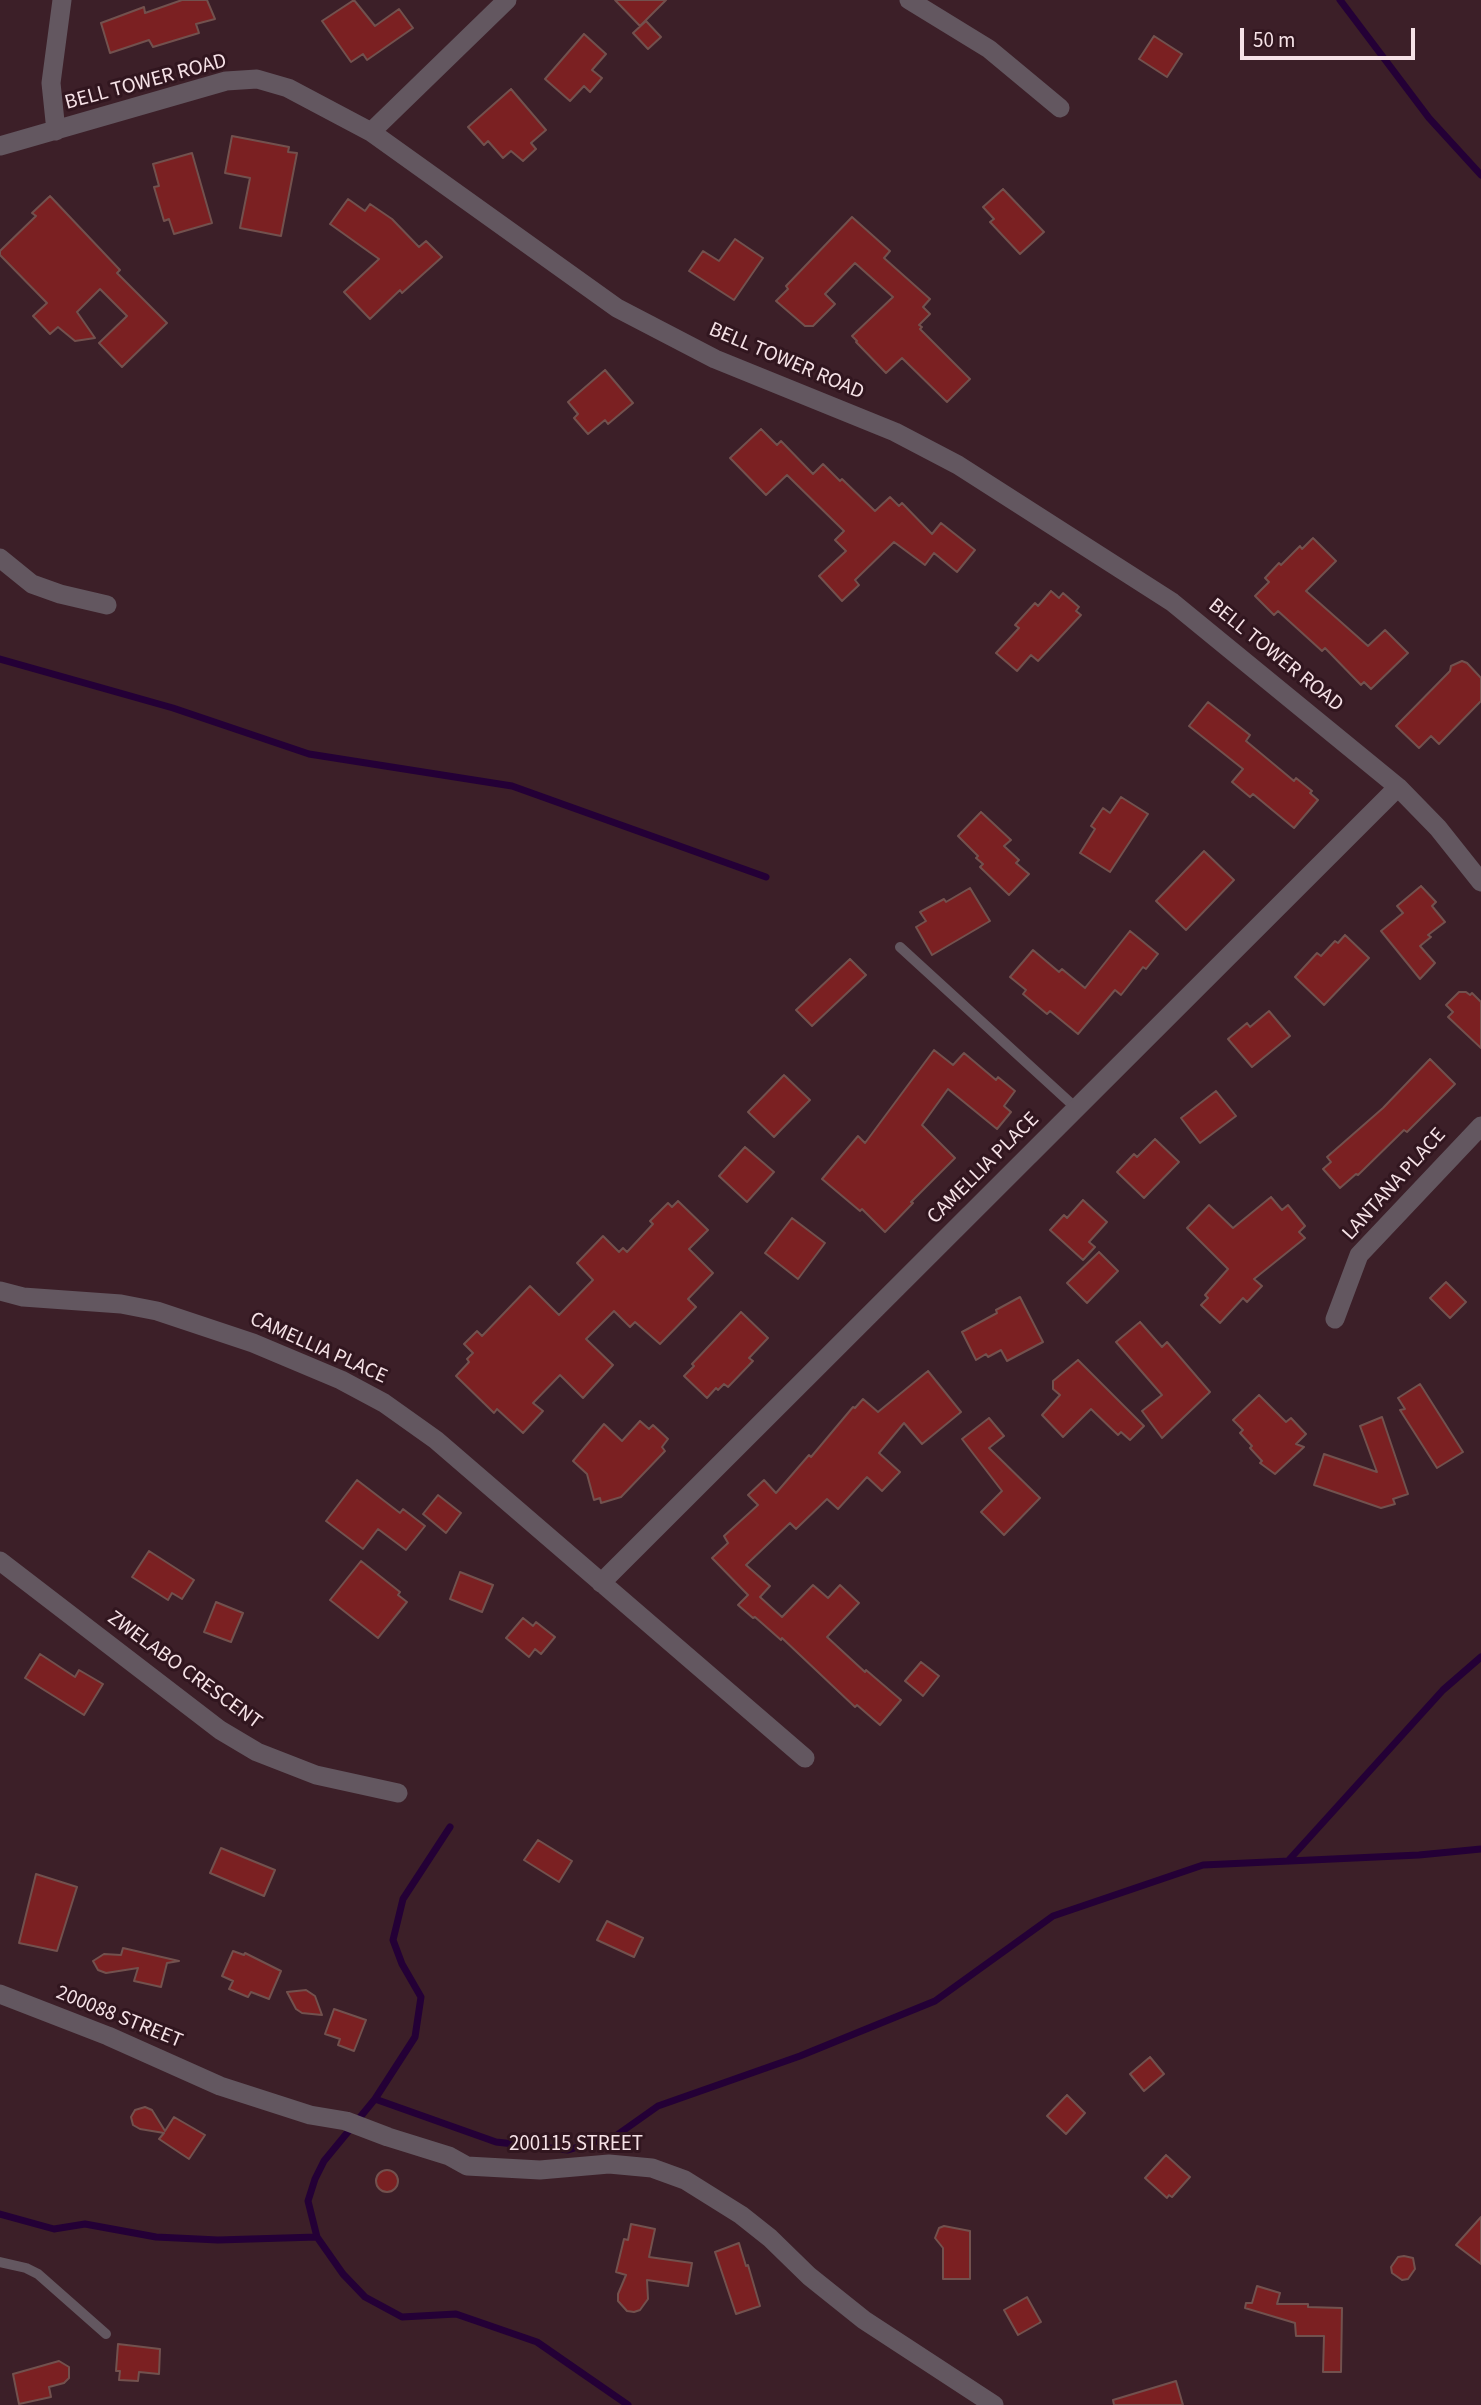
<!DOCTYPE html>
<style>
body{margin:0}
#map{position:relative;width:1481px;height:2405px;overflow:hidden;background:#3c1f28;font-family:"Source Sans 3",sans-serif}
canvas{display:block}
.scale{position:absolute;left:1240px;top:28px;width:175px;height:32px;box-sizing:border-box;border:4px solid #f6e2e7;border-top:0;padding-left:9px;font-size:21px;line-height:24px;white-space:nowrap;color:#f6e2e7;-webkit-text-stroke:5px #31161f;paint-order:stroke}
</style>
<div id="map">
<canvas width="1481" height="2405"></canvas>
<div class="scale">50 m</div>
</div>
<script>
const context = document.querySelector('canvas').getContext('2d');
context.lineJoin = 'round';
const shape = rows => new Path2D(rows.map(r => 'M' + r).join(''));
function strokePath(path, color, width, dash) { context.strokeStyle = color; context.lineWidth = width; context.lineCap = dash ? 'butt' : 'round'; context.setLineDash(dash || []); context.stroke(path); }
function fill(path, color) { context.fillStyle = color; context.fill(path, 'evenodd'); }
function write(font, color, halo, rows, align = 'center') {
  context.font = font + ' "Source Sans 3",sans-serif'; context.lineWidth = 6; context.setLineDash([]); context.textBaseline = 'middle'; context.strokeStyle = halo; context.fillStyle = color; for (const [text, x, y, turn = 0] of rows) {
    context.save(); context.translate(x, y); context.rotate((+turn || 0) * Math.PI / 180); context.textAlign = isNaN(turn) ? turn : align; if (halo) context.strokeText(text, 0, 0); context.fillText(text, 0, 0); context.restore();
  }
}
const stream = shape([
 [1340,0,1429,118,1481,175],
 [0,659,173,708,309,754,512,786,766,877],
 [1288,1861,1443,1690,1481,1657],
 [375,2099,496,2142,568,2150,617,2135,658,2106,800,2056,935,2001,1053,1916,1203,1865,1419,1855,1481,1849],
 [0,2214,54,2229,85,2224,156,2237,218,2240,317,2237,343,2274,365,2297,402,2317,456,2314,537,2342,628,2405],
 [317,2237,308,2201,315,2179,324,2161,375,2099,415,2037,421,1997,402,1964,393,1940,403,1899,450,1827]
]);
const building = shape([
 [182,0,207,0,215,19,196,24,199,33,153,47,149,40,110,53,101,23,144,7,145,13,182,0],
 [354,0,375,26,399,9,413,28,367,60,363,54,351,62,322,21,354,0],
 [615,0,666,0,640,26,615,0],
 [646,21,661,37,648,49,633,33,646,21],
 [584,34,606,54,592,70,602,78,590,92,584,86,570,101,545,79,584,34],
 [1154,36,1182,54,1167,77,1139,59,1154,36],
 [511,89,546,130,531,143,536,149,523,161,511,151,503,158,488,141,484,145,468,127,511,89],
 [232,136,289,147,288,152,297,153,281,236,240,228,250,178,225,173,232,136],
 [192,153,212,223,174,234,169,219,164,221,154,187,159,186,153,164,192,153],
 [1003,189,1044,232,1020,254,990,222,994,219,983,207,1003,189],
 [50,196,120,270,117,273,167,323,122,367,99,343,127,316,100,289,77,312,95,338,75,341,58,327,50,334,33,316,47,303,0,255,0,251,36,216,32,213,50,196],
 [348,199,365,211,370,204,392,219,419,247,426,241,442,257,402,293,400,290,370,319,344,292,379,259,330,224,348,199],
 [852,217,890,251,884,258,930,299,923,307,930,314,919,325,922,327,920,329,970,379,947,402,902,358,886,373,856,342,857,341,852,336,893,297,855,263,825,294,835,304,813,326,805,326,776,301,788,289,786,286,852,217],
 [735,239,763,258,734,300,689,271,703,251,719,261,735,239],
 [605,370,633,403,608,424,605,420,588,434,574,418,578,414,568,402,605,370],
 [761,429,777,445,781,441,813,474,823,464,840,481,842,479,875,511,890,497,899,506,902,503,932,534,941,523,975,550,957,572,934,553,925,565,894,542,855,580,859,585,842,601,819,576,846,551,835,540,844,531,787,475,766,495,730,458,761,429],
 [1313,538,1336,561,1306,591,1368,646,1385,630,1408,653,1371,689,1364,682,1361,685,1325,648,1322,651,1278,611,1274,615,1255,596,1269,582,1265,578,1279,563,1281,565,1300,546,1302,549,1313,538],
 [1051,591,1059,598,1063,593,1079,607,1076,611,1081,615,1038,661,1031,655,1017,671,996,653,1019,628,1015,625,1035,603,1038,606,1051,591],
 [1462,661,1467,663,1481,678,1481,701,1439,744,1431,736,1419,748,1396,726,1450,671,1451,666,1462,661],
 [1208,702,1250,735,1246,741,1294,781,1296,778,1312,791,1310,793,1318,800,1294,828,1253,794,1250,797,1232,782,1243,769,1189,726,1208,702],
 [1121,797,1148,814,1110,872,1080,853,1095,829,1091,826,1103,808,1110,813,1121,797],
 [981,812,1011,840,1004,846,1019,860,1016,863,1029,874,1009,895,980,867,983,864,976,858,978,856,958,836,981,812],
 [1204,851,1234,880,1186,930,1156,901,1204,851],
 [1421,886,1436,902,1432,906,1445,922,1428,935,1431,937,1420,946,1435,963,1420,979,1381,931,1403,913,1397,906,1421,886],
 [970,888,990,921,932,955,916,927,926,921,920,912,944,899,946,902,970,888],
 [1130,931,1158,954,1146,969,1143,967,1121,995,1115,990,1078,1034,1050,1011,1047,1014,1023,994,1026,990,1010,977,1033,950,1059,972,1062,969,1085,988,1130,931],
 [1345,935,1369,958,1324,1005,1295,977,1317,953,1321,956,1335,941,1338,943,1345,935],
 [850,959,866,975,812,1026,796,1010,850,959],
 [1459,992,1466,992,1470,995,1472,993,1481,1002,1481,1048,1448,1017,1453,1012,1446,1005,1459,992],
 [1269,1011,1290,1036,1252,1067,1228,1039,1247,1023,1250,1027,1269,1011],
 [934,1050,953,1065,964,1053,996,1080,998,1077,1015,1091,1004,1106,1011,1112,997,1129,948,1089,922,1125,955,1158,911,1202,913,1203,885,1232,862,1209,860,1211,822,1179,858,1136,865,1143,934,1050],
 [1430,1059,1455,1084,1407,1132,1404,1130,1358,1175,1356,1174,1340,1188,1323,1169,1331,1162,1327,1157,1383,1108,1430,1059],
 [784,1075,810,1100,774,1137,748,1112,784,1075],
 [1216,1091,1236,1116,1200,1143,1181,1118,1216,1091],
 [1155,1139,1179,1162,1144,1198,1117,1172,1134,1154,1137,1157,1155,1139],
 [745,1147,774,1172,747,1202,719,1176,745,1147],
 [1271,1197,1282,1210,1288,1205,1305,1226,1299,1232,1305,1238,1254,1279,1262,1286,1247,1302,1243,1298,1220,1323,1201,1305,1208,1298,1205,1295,1228,1269,1187,1228,1209,1205,1233,1228,1271,1197],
 [1083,1200,1107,1222,1089,1242,1095,1247,1083,1260,1050,1230,1064,1215,1067,1218,1083,1200],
 [678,1201,708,1230,689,1249,713,1273,688,1299,696,1307,660,1344,635,1322,630,1327,614,1311,586,1339,613,1365,583,1398,560,1375,533,1403,543,1411,523,1433,497,1409,494,1413,456,1376,469,1362,467,1359,473,1353,464,1344,477,1331,482,1336,530,1286,559,1315,593,1280,577,1263,603,1236,619,1252,623,1248,627,1252,653,1224,650,1221,668,1203,672,1207,678,1201],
 [792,1218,825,1243,798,1279,765,1253,792,1218],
 [1099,1252,1118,1271,1087,1303,1067,1283,1099,1252],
 [1446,1282,1466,1302,1450,1318,1430,1298,1446,1282],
 [1020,1297,1043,1342,1007,1361,1001,1350,988,1357,986,1354,976,1360,962,1332,997,1313,996,1310,1020,1297],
 [741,1312,768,1338,749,1358,753,1361,728,1387,724,1384,718,1390,716,1388,707,1398,684,1376,694,1366,692,1364,741,1312],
 [1140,1322,1162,1347,1167,1342,1210,1392,1162,1438,1142,1411,1162,1395,1116,1342,1140,1322],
 [1078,1360,1144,1426,1130,1440,1121,1432,1118,1435,1091,1409,1063,1437,1042,1415,1060,1395,1053,1389,1053,1381,1078,1360],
 [928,1371,961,1412,922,1444,904,1423,879,1453,900,1472,882,1491,867,1477,838,1509,827,1499,796,1529,790,1523,746,1565,770,1586,760,1597,782,1617,813,1585,828,1598,840,1585,859,1603,827,1637,865,1672,866,1670,901,1700,880,1725,857,1705,855,1707,782,1638,781,1640,755,1617,753,1618,738,1605,748,1595,712,1558,728,1543,724,1536,758,1505,748,1495,764,1480,776,1493,809,1455,811,1457,853,1407,855,1408,863,1399,878,1412,928,1371],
 [1420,1384,1463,1452,1437,1468,1400,1410,1405,1409,1398,1398,1420,1384],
 [1259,1395,1286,1422,1291,1418,1306,1434,1296,1444,1304,1447,1275,1474,1260,1463,1262,1461,1250,1448,1252,1446,1240,1433,1243,1430,1233,1420,1259,1395],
 [1382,1417,1408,1494,1393,1499,1395,1504,1381,1508,1314,1485,1324,1454,1377,1472,1360,1426,1382,1417],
 [989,1418,1004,1436,989,1448,1040,1498,1004,1535,981,1512,1002,1491,962,1439,989,1418],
 [640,1421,649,1429,653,1425,668,1439,662,1447,665,1451,621,1497,601,1503,600,1498,594,1500,587,1474,573,1461,604,1424,622,1441,640,1421],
 [357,1480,400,1513,403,1509,425,1526,406,1550,378,1529,363,1549,326,1521,357,1480],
 [438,1495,461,1513,446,1533,423,1514,438,1495],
 [149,1551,194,1580,182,1599,172,1593,168,1600,132,1577,149,1551],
 [361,1561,400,1592,398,1595,407,1602,378,1638,330,1600,361,1561],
 [460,1572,493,1585,482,1612,450,1599,460,1572],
 [216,1602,243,1613,231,1642,204,1632,216,1602],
 [523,1618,533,1626,536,1622,555,1637,541,1654,535,1649,529,1657,506,1638,523,1618],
 [40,1654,75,1677,79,1670,103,1684,84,1715,25,1678,40,1654],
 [921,1662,939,1676,923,1696,905,1681,921,1662],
 [538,1840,572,1861,559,1882,524,1860,538,1840],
 [221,1848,275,1870,264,1896,210,1873,221,1848],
 [36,1874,77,1887,57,1951,19,1943,36,1874],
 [607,1921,643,1938,634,1957,597,1940,607,1921],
 [123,1948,179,1961,167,1963,161,1987,134,1981,138,1968,106,1973,98,1970,93,1961,104,1954,121,1955,123,1948],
 [233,1951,244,1955,245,1953,281,1971,269,1999,251,1992,248,1997,229,1989,233,1981,222,1976,233,1951],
 [306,1990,315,1996,322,2015,302,2013,296,2009,287,1992,306,1990],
 [334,2009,366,2020,354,2051,338,2045,340,2039,325,2034,334,2009],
 [1150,2057,1164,2074,1144,2091,1130,2074,1150,2057],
 [1067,2095,1085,2113,1066,2134,1047,2116,1067,2095],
 [145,2107,152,2110,165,2131,174,2117,205,2135,189,2159,159,2139,164,2133,140,2129,133,2125,131,2117,135,2110,145,2107],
 [1166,2155,1190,2177,1172,2197,1169,2195,1167,2198,1145,2178,1166,2155],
 '376 2181a11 11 0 1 1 22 0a11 11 0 1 1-22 0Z',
 [1481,2217,1481,2264,1456,2245,1481,2217],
 [631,2224,655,2229,649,2257,692,2263,688,2286,647,2280,648,2299,640,2310,634,2312,627,2311,618,2301,618,2294,626,2275,616,2272,624,2239,628,2240,631,2224],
 [944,2226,970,2231,970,2279,943,2279,943,2248,935,2238,939,2228,944,2226],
 [739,2243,746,2266,748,2265,760,2306,736,2314,715,2252,739,2243],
 [1404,2256,1413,2258,1415,2269,1408,2279,1402,2280,1392,2273,1391,2267,1398,2257,1404,2256],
 [1257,2286,1280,2293,1277,2304,1308,2304,1308,2307,1342,2308,1341,2372,1323,2372,1324,2336,1296,2336,1295,2323,1245,2308,1246,2303,1252,2303,1257,2286],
 [1027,2297,1041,2322,1018,2335,1004,2310,1027,2297],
 [118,2344,160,2349,159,2374,139,2372,138,2381,119,2380,120,2371,116,2371,118,2344],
 [59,2361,69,2367,69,2378,64,2383,49,2387,51,2397,19,2404,13,2374,59,2361],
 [1176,2381,1183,2405,1114,2405,1113,2400,1176,2381]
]);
const service = shape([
 [900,947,1076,1108],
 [0,2262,26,2268,38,2274,106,2334]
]);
const minor = shape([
 [909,0,989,49,1060,108],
 [56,131,51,83,62,0],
 [371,132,507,0],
 [0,146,226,81,257,79,288,88,371,132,617,308,715,359,895,432,958,465,1172,602,1398,787,1438,828,1481,882],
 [0,558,32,584,60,594,107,605],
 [0,1291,23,1297,121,1304,157,1311,253,1343,341,1380,384,1403,436,1440,805,1758],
 [1335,1319,1359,1255,1481,1126],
 [0,1561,220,1730,257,1752,316,1775,398,1793],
 [601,1583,1398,787],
 [0,1994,108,2036,220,2086,310,2115,346,2121,388,2137,449,2156,467,2166,540,2170,609,2164,652,2168,685,2180,741,2215,770,2238,809,2276,864,2320,994,2405]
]);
const streetNames = [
 ["BELL TOWER ROAD",146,83,-15],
 ["BELL TOWER ROAD",786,362,23],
 ["BELL TOWER ROAD",1275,656,39],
 ["CAMELLIA PLACE",984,1169,-45],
 ["LANTANA PLACE",1395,1185,-48],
 ["CAMELLIA PLACE",318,1349,24],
 ["ZWELABO CRESCENT",184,1671,36],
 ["200088 STREET",119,2018,22],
 ["200115 STREET",576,2145]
];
strokePath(stream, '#240036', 7);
fill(building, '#7b2022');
strokePath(building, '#72514e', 2);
strokePath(service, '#635760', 10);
strokePath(minor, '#635760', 19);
write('21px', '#f6e2e7', '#31161f', streetNames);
</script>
